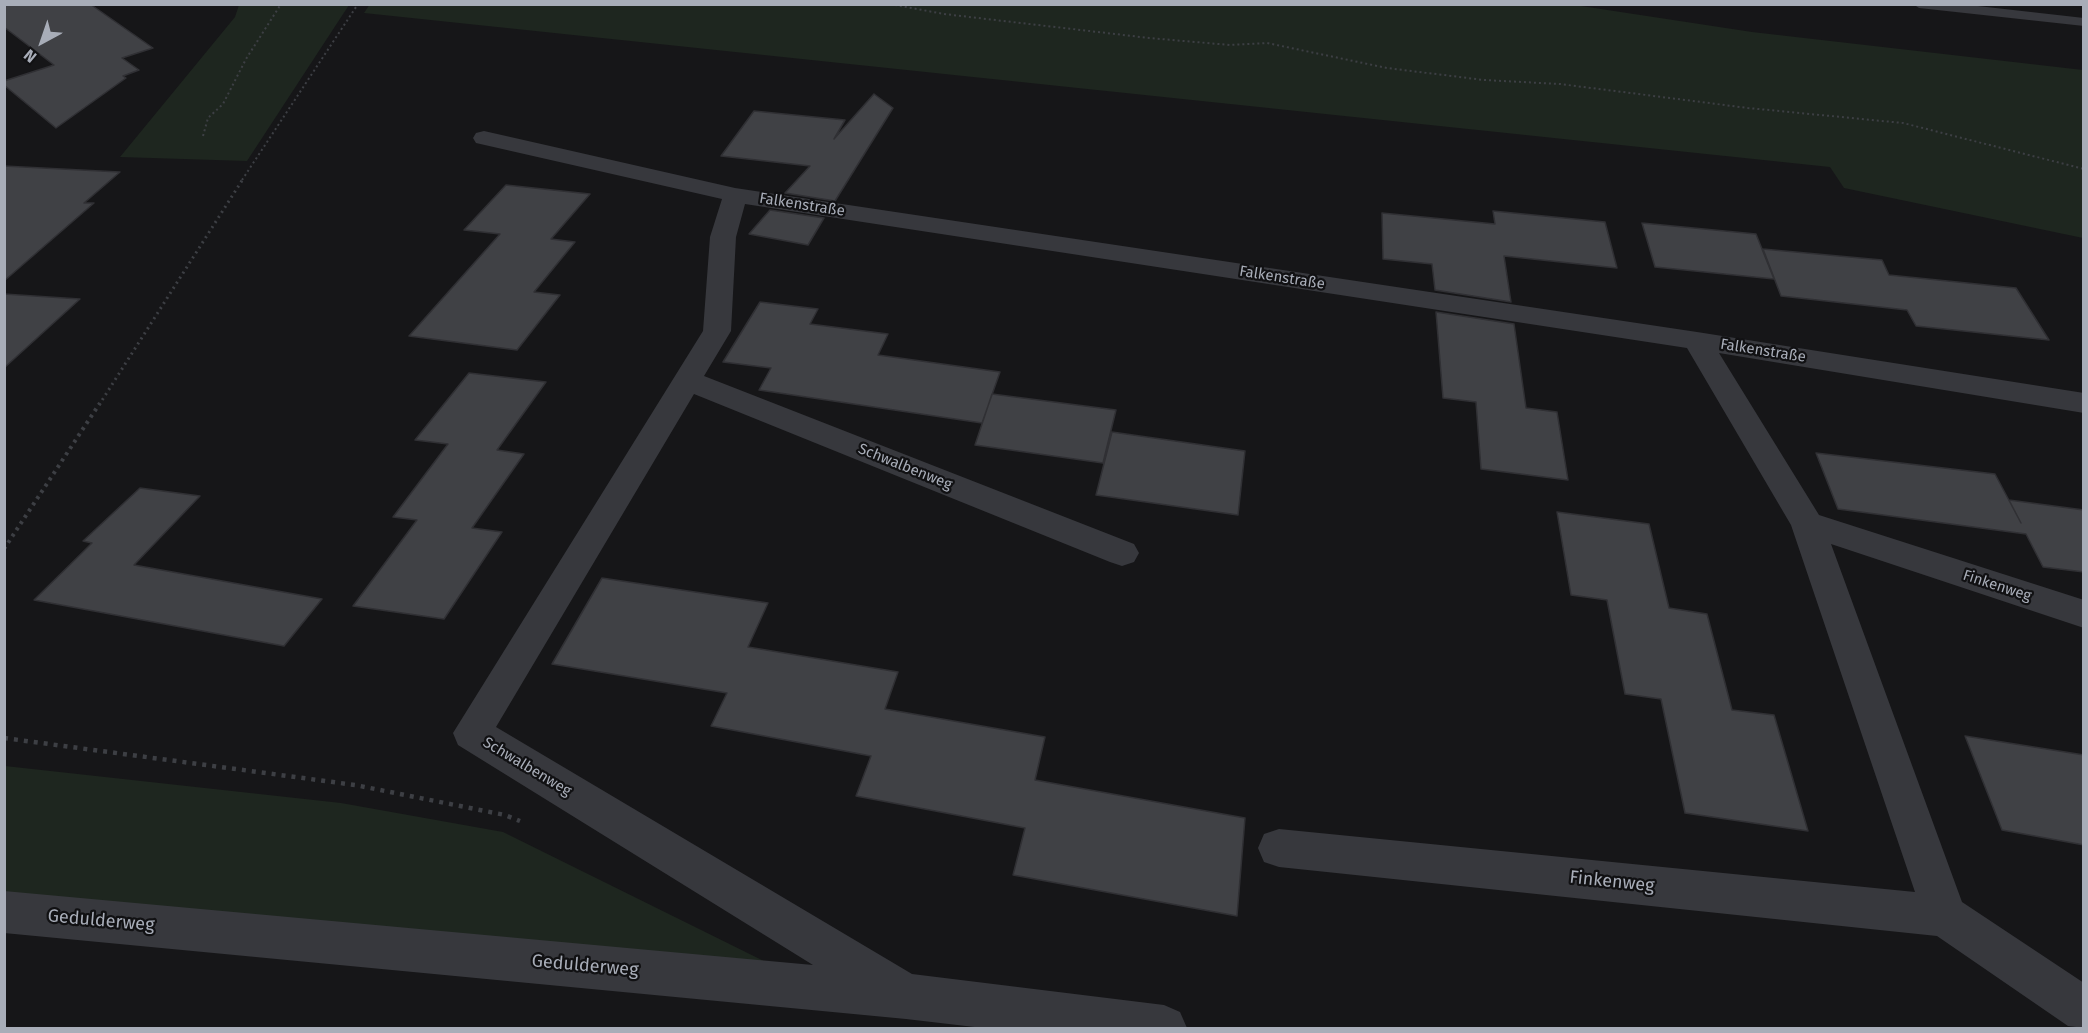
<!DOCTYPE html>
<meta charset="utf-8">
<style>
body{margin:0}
#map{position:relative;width:2088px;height:1033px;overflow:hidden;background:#161618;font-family:"Fira Sans",sans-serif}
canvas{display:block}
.frame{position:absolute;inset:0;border:6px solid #a8adb8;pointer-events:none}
.north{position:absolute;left:12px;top:12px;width:60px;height:60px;-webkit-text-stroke:4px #111113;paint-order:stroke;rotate:220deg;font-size:16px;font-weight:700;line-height:24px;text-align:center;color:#a8adb8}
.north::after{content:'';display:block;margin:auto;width:21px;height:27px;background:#a8adb8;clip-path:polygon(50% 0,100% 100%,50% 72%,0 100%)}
</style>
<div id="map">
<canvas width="2088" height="1033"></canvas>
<div class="frame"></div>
<div class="north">N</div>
</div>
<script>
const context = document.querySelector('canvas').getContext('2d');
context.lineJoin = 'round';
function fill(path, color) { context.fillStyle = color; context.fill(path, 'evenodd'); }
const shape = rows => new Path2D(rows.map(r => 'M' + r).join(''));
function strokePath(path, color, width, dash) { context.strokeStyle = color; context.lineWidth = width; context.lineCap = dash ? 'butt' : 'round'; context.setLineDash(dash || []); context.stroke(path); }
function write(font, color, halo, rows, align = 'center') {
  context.font = font + ' "Fira Sans",sans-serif'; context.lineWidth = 4.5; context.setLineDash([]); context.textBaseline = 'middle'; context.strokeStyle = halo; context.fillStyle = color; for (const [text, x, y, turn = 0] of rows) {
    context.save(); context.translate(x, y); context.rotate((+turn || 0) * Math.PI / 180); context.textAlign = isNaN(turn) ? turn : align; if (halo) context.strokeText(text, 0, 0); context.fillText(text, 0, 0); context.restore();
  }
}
const green = shape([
 [370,4,1568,4,1752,32,2083,70,2083,238,1844,188,1830,167,364,13],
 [239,5,349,5,247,161,120,157,235,17],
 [5,766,341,803,503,832,784,971,5,895]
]);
const building = shape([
 [4,4,90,4,153,48,122,58,139,70,123,76,126,78,56,128,4,85,4,81,54,65,4,27,4,4],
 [874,94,893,108,835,201,785,193,810,166,721,156,754,111,845,120,834,139,874,94],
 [4,166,120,172,84,203,94,203,4,281,4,166],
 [506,185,590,194,551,239,575,242,534,292,560,295,517,350,409,336,500,234,464,230,506,185],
 [770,210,824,218,808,245,749,234,770,210],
 [1493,211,1605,222,1617,268,1504,256,1511,302,1435,290,1432,264,1383,259,1382,213,1495,224,1493,211],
 [1642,223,1756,234,1774,279,1655,267,1642,223],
 [1763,249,1882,260,1889,275,2016,288,2049,340,1916,326,1907,310,1781,296,1763,249],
 [4,294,80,299,4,368,4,294],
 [760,302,818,309,810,324,888,334,878,355,1000,372,982,423,759,390,771,368,723,362,760,302],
 [1436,312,1514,324,1526,408,1557,412,1568,480,1481,469,1476,402,1443,398,1436,312],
 [469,373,546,382,497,450,524,454,472,528,502,532,444,619,353,606,417,520,393,517,448,444,415,440,469,373],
 [992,394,1116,410,1103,463,975,445,992,394],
 [1112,432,1245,451,1238,515,1096,495,1112,432],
 [1816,453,1995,474,2021,523,2009,500,2084,510,2084,572,2043,567,2026,534,1838,509,1816,453],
 [140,488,200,496,134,565,322,599,284,646,34,600,92,543,83,541,140,488],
 [1557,512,1649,524,1669,608,1707,614,1732,710,1774,715,1808,831,1685,813,1661,699,1625,694,1607,600,1571,595,1557,512],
 [602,578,768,603,748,647,898,672,885,709,1045,737,1035,780,1245,818,1237,916,1013,875,1025,828,856,796,871,756,711,726,727,693,552,664,602,578],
 [1965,736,2084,755,2084,845,2002,830,1965,736]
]);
const pathFar3 = shape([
 [890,4,944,14,1149,38,1230,45,1267,43,1387,68,1484,80,1560,84,1748,108,1903,123,2084,169],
 [203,136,208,118,223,104,246,59,281,4],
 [242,180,358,4]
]);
const pathFar2 = shape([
 [99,405,243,179]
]);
const pathFar1 = shape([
 [4,549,100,403]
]);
const path = shape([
 [4,738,355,785,505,815,520,821]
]);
const lane = shape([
 [1913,4,1960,4,2084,18,2084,26,1919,8,1913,4]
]);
const street = shape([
 [484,131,735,188,1697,332,2084,393,2084,413,1719,353,1819,515,2084,600,2084,628,1831,544,1962,902,2084,983,2084,1028,2068,1026,1937,936,1279,867,1264,862,1258,848,1264,834,1279,829,1915,892,1791,525,1687,348,745,204,736,237,731,331,704,376,1134,544,1139,553,1134,562,1122,566,1110,562,694,394,496,727,912,974,1164,1005,1180,1012,1187,1028,983,1028,906,1019,4,933,4,891,813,965,458,745,453,733,703,331,710,237,722,199,476,143,473,138,476,133,484,131]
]);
const streetNames = [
 ["Falkenstraße",802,205,9],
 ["Falkenstraße",1282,278,9],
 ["Falkenstraße",1763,351,9],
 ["Schwalbenweg",905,467,22],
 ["Finkenweg",1997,586,18],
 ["Schwalbenweg",527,767,31]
];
const nearStreetnames = [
 ["Finkenweg",1612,882,6],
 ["Gedulderweg",101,921,5],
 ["Gedulderweg",585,966,5]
];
fill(green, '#1e261f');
fill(building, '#404145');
strokePath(building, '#303034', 1.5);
strokePath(pathFar3, '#3d3f44', 2, [2, 3]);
strokePath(pathFar2, '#3d3f44', 3, [2, 4]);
strokePath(pathFar1, '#3d3f44', 4, [3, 4.5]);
strokePath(path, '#3d3f44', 4.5, [4, 6]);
fill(lane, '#37383d');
fill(street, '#37383d');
write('15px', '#a8adb8', '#111113', streetNames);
write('18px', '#a8adb8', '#111113', nearStreetnames);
</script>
